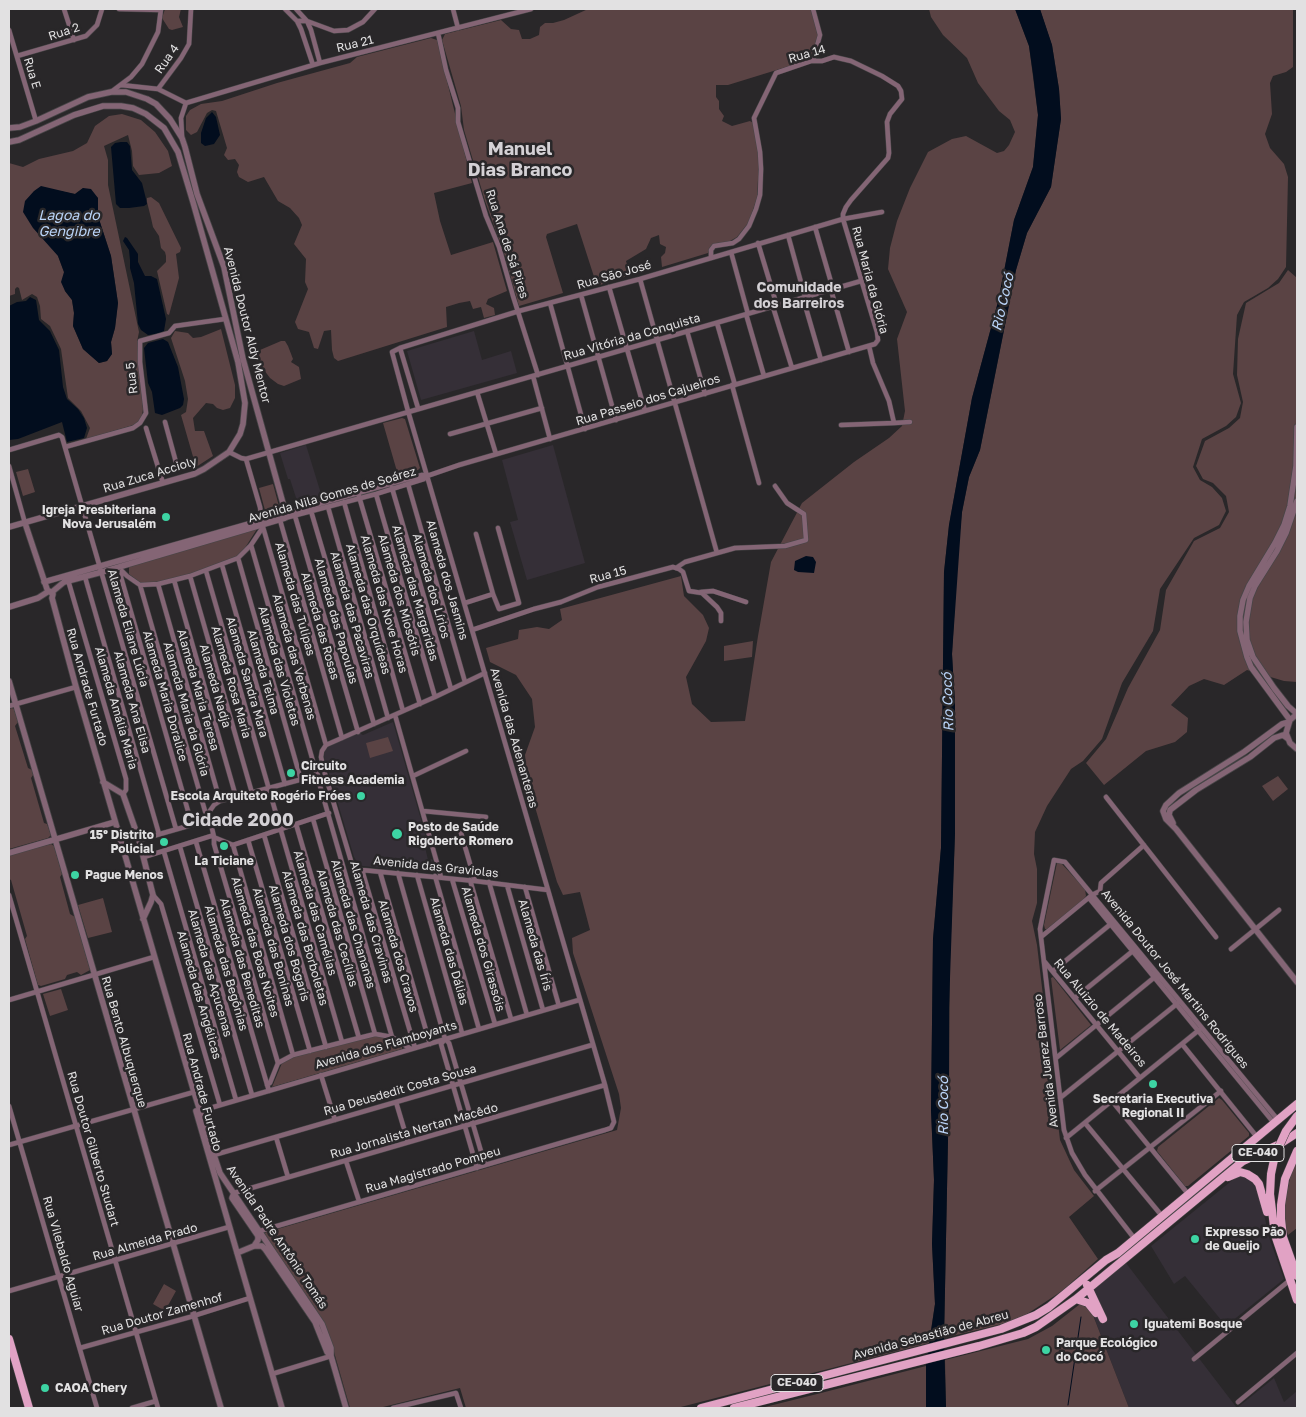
<!DOCTYPE html>
<meta charset="utf-8">
<style>
body{margin:0}
#map{position:relative;width:1306px;height:1417px;overflow:hidden;background:#292729;font-family:"Golos Text",sans-serif}
canvas{display:block}
.frame{position:absolute;inset:0;border:10px solid #e2e1e2;pointer-events:none}
</style>
<div id="map">
<canvas width="1306" height="1417"></canvas>
<div class="frame"></div>
</div>
<script>
const context = document.querySelector('canvas').getContext('2d');
context.lineJoin = 'round';
function fill(path, color) { context.fillStyle = color; context.fill(path, 'evenodd'); }
const shape = rows => new Path2D(rows.map(r => 'M' + r).join(''));
function strokePath(path, color, width, dash) { context.strokeStyle = color; context.lineWidth = width; context.lineCap = dash ? 'butt' : 'round'; context.setLineDash(dash || []); context.stroke(path); }
function write(font, color, halo, rows, align = 'center') {
  context.font = font + ' "Golos Text",sans-serif'; context.lineWidth = 5; context.setLineDash([]); context.textBaseline = 'middle'; context.strokeStyle = halo; context.fillStyle = color; for (const [text, x, y, turn = 0] of rows) {
    context.save(); context.translate(x, y); context.rotate((+turn || 0) * Math.PI / 180); context.textAlign = isNaN(turn) ? turn : align; if (halo) context.strokeText(text, 0, 0); context.fillText(text, 0, 0); context.restore();
  }
}
const built = shape([
 [474,331,482,360,511,351,517,373,421,400,407,351],
 [306,445,322,497,298,504,290,479,288,479,280,453],
 [553,445,585,563,527,580,510,522,518,520,502,460],
 [393,722,426,837,423,838,428,860,432,859,435,869,402,870,363,866,358,864,354,857,324,757,325,750,330,745,359,733,363,735],
 [1241,1176,1252,1181,1254,1184,1262,1206,1270,1240,1284,1279,1226,1326,1185,1276,1174,1284,1151,1246,1235,1178],
 [1126,1263,1237,1408,1129,1408,1085,1294],
 [1274,1378,1284,1402,1297,1391,1297,1408,1237,1408]
]);
const green = shape([
 [165,9,181,9,179,17,183,27,172,30,169,29,162,18],
 [588,9,811,9,818,36,813,55,809,60,728,85,716,85,716,97,719,101,719,109,724,116,722,121,732,126,750,121,753,123,757,146,759,163,757,198,749,222,737,237,730,241,712,245,708,253,662,267,661,257,665,253,666,247,660,244,659,235,651,238,646,249,626,261,630,275,597,286,577,224,547,234,546,237,563,293,519,306,504,253,485,201,464,130,461,106,442,40,445,34,501,20,511,29,519,30,522,39,530,39,539,35,540,27,545,23,553,23,564,20],
 [929,9,1015,9,1029,46,1038,115,1033,167,1014,220,998,302,972,398,949,525,944,572,941,848,933,939,931,1110,934,1180,932,1244,935,1304,929,1343,677,1408,466,1408,460,1388,379,1408,350,1408,332,1345,264,1233,617,1130,621,1108,619,1094,573,953,572,938,590,930,580,892,563,895,557,882,528,783,525,755,535,727,532,699,516,675,490,662,486,648,518,639,519,630,537,627,549,629,562,620,560,609,681,576,684,596,703,615,709,628,706,641,686,677,692,704,711,722,745,721,758,636,771,562,802,503,854,462,889,438,902,426,905,411,897,339,907,312,888,269,890,248,897,221,910,188,928,152,952,139,966,136,997,153,1004,151,1009,145,1015,132,1010,120,999,111,978,83,967,58,943,35,931,17],
 [1040,9,1293,9,1293,67,1286,72,1273,76,1270,83,1272,114,1265,134,1270,148,1284,164,1288,177,1286,267,1278,279,1268,288,1244,302,1237,315,1233,374,1241,403,1236,417,1226,426,1202,439,1193,467,1200,480,1212,487,1222,498,1226,511,1219,525,1194,538,1160,589,1153,631,1122,683,1102,739,1083,761,1071,769,1047,806,1035,832,1034,854,1037,869,1037,903,1032,921,1037,945,1060,1140,1074,1170,1094,1196,1069,1217,1098,1259,1062,1291,1018,1320,944,1338,949,1089,950,959,955,833,955,705,952,654,958,547,962,512,969,477,980,450,1016,270,1027,233,1051,187,1057,145,1061,119,1059,89,1052,45],
 [431,38,437,40,472,183,434,193,440,221,451,255,493,242,507,291,488,299,486,304,494,308,495,315,484,318,481,307,473,309,470,301,459,303,446,307,447,327,338,361,334,358,332,350,331,330,324,331,318,349,314,348,309,332,298,329,295,322,308,289,305,282,306,259,294,244,302,225,299,218,290,208,278,201,264,177,248,182,239,177,237,172,239,165,235,159,228,160,224,155,227,148,216,111,212,110,207,113,197,132,191,135,186,130,186,116,190,110,201,104,222,101,277,83,350,63,357,57],
 [122,114,141,120,155,132,168,151,172,166,159,173,139,175,133,166,132,151,128,135,104,146,108,160,108,185,139,332,137,342,143,409,142,416,137,424,86,439,90,428,81,411,68,398,61,349,50,326,41,319,40,306,37,297,32,294,22,300,19,288,17,287,15,289,15,294,9,296,9,163,23,167,39,159,73,151,87,143,95,126,109,116],
 [83,188,98,198,98,216,111,256,118,303,115,328,111,342,112,354,107,361,99,363,83,349,73,326,74,313,72,300,65,291,64,272,58,256,59,191,75,194],
 [151,197,159,203,181,248,180,252,176,254,179,278,169,315,167,314,157,271,166,262,166,256,165,252,161,248,159,236,153,227,151,218,147,202,147,198],
 [1288,270,1297,278,1297,682,1284,681,1247,670,1224,685,1204,679,1189,686,1171,705,1188,718,1187,732,1175,742,1146,751,1104,785,1086,763,1106,739,1128,688,1160,630,1166,590,1194,541,1220,528,1229,512,1226,496,1213,483,1203,479,1196,466,1205,441,1229,428,1240,418,1243,402,1237,375,1238,339,1246,303,1279,283],
 [221,329,235,385,235,398,230,408,223,410,217,408,213,404,206,403,193,418,195,431,204,431,213,456,196,467,181,415,186,412,188,399,185,381,171,338,175,331,188,333,193,338,201,337],
 [281,341,285,341,288,346,293,359,291,362,299,367,301,379,284,386,278,384,270,378,258,362,251,359,251,356,253,353],
 [402,418,405,419,420,468,418,470,398,475,383,423],
 [28,469,35,492,23,496,16,472],
 [273,484,280,510,266,514,259,488],
 [257,529,243,551,237,556,199,571,169,580,142,584,129,574,129,566],
 [753,641,752,657,724,661,724,646],
 [12,708,14,709,18,722,15,726,28,768,32,770,33,775,31,778,44,823,47,824,51,835,48,838,9,849,9,709],
 [388,737,393,751,370,758,366,743],
 [1278,776,1288,789,1273,801,1262,786],
 [51,844,54,846,62,874,60,877,70,914,75,917,90,970,81,975,77,972,67,975,65,979,41,986,38,985,25,939,27,936,11,880,9,879,9,855],
 [1057,863,1061,863,1085,889,1086,896,1083,900,1047,929,1045,929,1044,925],
 [103,898,112,932,88,938,78,905],
 [1053,977,1091,1025,1060,1050,1051,978],
 [61,989,68,1010,50,1016,43,994],
 [373,1036,380,1036,393,1041,402,1046,402,1049,272,1087,282,1063,290,1058],
 [1219,1098,1222,1100,1249,1133,1249,1136,1188,1186,1185,1186,1157,1151,1158,1147],
 [1297,1159,1297,1228,1288,1235,1285,1226,1285,1202,1291,1173],
 [164,1284,176,1291,165,1311,153,1304],
 [1080,1304,1091,1310,1129,1408,946,1408,945,1360,1028,1339,1052,1326],
 [926,1366,926,1408,761,1408,821,1393]
]);
const water = shape([
 [1015,9,1040,9,1052,45,1059,89,1061,119,1051,187,1027,233,1016,270,980,450,969,477,962,512,952,654,955,705,955,833,949,1007,949,1089,944,1338,946,1408,926,1408,926,1365,935,1304,932,1244,934,1180,931,1110,933,939,941,848,944,572,949,525,972,398,998,302,1014,220,1033,167,1038,115,1033,74,1029,46],
 [212,112,216,117,220,135,214,144,205,146,201,143,201,133,206,118],
 [121,142,127,142,130,146,132,170,142,183,146,199,147,204,144,206,129,208,120,208,116,204,111,147,115,143],
 [41,186,75,194,83,188,91,189,98,198,98,216,111,256,118,303,115,328,111,342,112,354,107,361,99,363,83,349,73,326,74,313,72,300,65,291,61,282,64,272,58,256,33,228,23,212,25,201,34,191],
 [125,237,127,238,138,254,138,262,145,276,151,276,157,279,166,319,164,331,157,334,148,335,141,330,138,324,134,283,130,268,130,260,129,250,123,241],
 [30,297,36,300,39,320,50,331,59,350,63,387,67,399,78,409,84,418,87,428,84,438,67,442,62,422,18,439,9,440,9,306,17,302,26,301],
 [163,339,168,342,178,367,184,399,183,405,180,408,162,415,155,413,152,392,148,383,144,348,148,343],
 [806,556,813,557,816,562,814,573,798,572,794,570,795,561]
]);
const stream = shape([
 [1068,1405,1081,1317]
]);
const minor = shape([
 [64,9,74,40],
 [119,9,161,10],
 [285,9,297,21,301,29,313,65],
 [296,9,307,21,311,30,320,63],
 [453,9,458,28],
 [297,21,307,21,334,31,348,30,363,22,375,9],
 [9,30,36,121],
 [438,33,446,70,458,108,458,122,476,183,486,216,499,247,513,296,538,375],
 [17,56,86,36,97,25,102,9],
 [813,60,820,35,813,9],
 [121,85,158,89,186,103,320,63,531,9],
 [158,89,181,58,189,44,191,9],
 [111,92,131,77,142,64,158,32,161,9],
 [182,136,181,118,186,103],
 [815,227,833,289],
 [788,235,805,297],
 [758,243,777,306],
 [731,252,748,314],
 [640,279,717,553],
 [609,287,645,411],
 [831,290,849,352],
 [581,295,616,420],
 [803,298,821,360],
 [550,303,585,429],
 [773,307,792,368],
 [746,314,764,376],
 [717,323,735,385],
 [687,331,705,394],
 [400,348,418,408],
 [533,376,550,439],
 [732,385,759,483],
 [477,392,496,454],
 [894,423,910,422],
 [841,425,894,423,889,401,873,363,869,346],
 [146,428,163,483],
 [450,434,542,408],
 [65,447,133,428,140,423,146,413,140,362,140,341,169,333,175,326,225,319],
 [9,450,59,435,62,437,176,829],
 [229,452,241,458,246,459,861,281],
 [246,459,260,507,263,527,326,745],
 [9,466,25,523],
 [160,473,175,468,177,466,165,422],
 [408,484,465,682],
 [392,488,451,689],
 [358,493,420,704],
 [376,494,435,697],
 [344,502,403,711],
 [328,507,388,718],
 [311,511,374,724],
 [284,514,422,475,427,476],
 [295,516,358,732],
 [285,518,376,494,424,479,427,476,459,465,875,344,878,340,877,332,843,219,843,214,846,207,851,200,888,158,889,153,887,122,890,114,902,99,901,91,898,86,882,76,851,61,834,57,822,61,811,61,776,73,754,118,760,152,761,169,760,195,756,209,749,226,739,239,733,243,714,246,711,250,711,257],
 [280,520,342,738],
 [251,545,392,1037],
 [238,558,301,780],
 [222,565,285,784],
 [676,568,685,562,735,548,785,546,806,540,804,514,787,503,775,486],
 [122,571,127,576,140,585,158,584,190,576,238,558,251,545,263,527],
 [206,571,342,1042],
 [122,572,121,577,192,825],
 [190,576,252,793],
 [85,577,159,834],
 [68,580,126,779,126,790,123,794],
 [174,580,236,797],
 [158,584,220,801],
 [140,585,205,811,211,824,214,837,214,844,278,1063],
 [701,592,713,591,746,602],
 [493,594,499,609,519,603,498,528],
 [465,603,493,594,476,534],
 [472,630,534,609,561,602,598,587,673,567,679,569,683,572,689,591,702,593,717,607,721,613,721,621],
 [485,673,435,697,326,745,322,751,321,757,325,774,351,861,355,867,362,870,475,881,548,890],
 [9,706,76,687],
 [395,715,441,877],
 [413,776,466,751],
 [1106,797,1216,937],
 [423,811,486,817],
 [313,819,375,1034],
 [296,824,359,1038],
 [459,826,475,881],
 [264,835,326,1047],
 [139,840,202,822,214,805,220,801,318,775],
 [248,840,310,1051],
 [196,842,269,1091],
 [233,845,293,1055],
 [180,847,252,1095],
 [164,852,236,1100],
 [144,857,211,836,233,845,329,813],
 [362,870,415,1048],
 [380,872,430,1044],
 [398,873,445,1039,449,1043,485,1165],
 [417,875,462,1033],
 [435,876,479,1029],
 [452,879,495,1024],
 [470,880,511,1019],
 [489,882,527,1015],
 [507,885,543,1010],
 [525,887,559,1006],
 [9,895,158,1408],
 [153,895,161,904,220,1105],
 [1089,898,1274,1123],
 [1041,937,1092,895,1100,891,1101,883,1144,845],
 [1231,949,1279,910],
 [1044,961,1140,1078],
 [1053,971,1112,923],
 [1075,998,1134,950],
 [9,1000,154,957],
 [445,1039,441,1044,477,1168],
 [1182,1044,1257,1137],
 [1056,1058,1156,976],
 [321,1075,335,1120],
 [267,1085,270,1083,278,1063,293,1055,359,1038,375,1034,381,1035,392,1037,411,1049],
 [1060,1098,1178,1003],
 [1112,1101,1189,1195],
 [396,1102,408,1142],
 [9,1106,97,1408],
 [200,1111,579,1000],
 [1085,1123,1162,1216],
 [276,1137,288,1177],
 [1066,1138,1199,1030],
 [9,1145,194,1092],
 [214,1155,592,1045],
 [346,1161,359,1201],
 [1095,1191,1221,1091],
 [234,1193,605,1085],
 [260,1231,605,1130,611,1128,614,1122,605,1085,408,411,392,352,400,348,519,311,640,279,843,219,882,212],
 [1134,1238,1085,1175,1072,1153,1064,1130,1040,929,1054,860,1065,862,1278,1120],
 [9,1291,229,1227],
 [80,1348,190,1317,250,1298],
 [1194,1359,1290,1280],
 [272,1374,331,1356],
 [1238,1402,1297,1353],
 [132,1408,156,1401],
 [393,1408,456,1393,461,1408]
]);
const tertiary = shape([
 [9,128,20,127,36,121,88,97,111,92,126,92,147,99,156,104,170,119,182,138,185,147,197,194,224,267,243,359,284,507,285,518,102,572,64,582,52,592],
 [9,142,19,140,74,115,103,106,121,106,133,108,146,114,164,128,178,152,193,202,238,362,245,403,243,424,240,434,229,452,204,469,194,474,9,527],
 [25,523,48,592],
 [44,582,284,514],
 [9,607,38,598,49,591,53,594,52,598,76,687,194,1092,214,1155,220,1173,322,1324,331,1348,331,1356,346,1408],
 [9,681,221,1408],
 [1297,714,1288,706,1274,688,1253,657,1247,640,1246,622,1250,598,1255,586,1277,551,1286,533,1297,501],
 [1297,714,1290,720,1286,733,1290,743,1297,749],
 [1290,720,1251,667,1247,657,1240,631,1240,616,1243,600,1249,586,1275,543,1284,525,1290,506,1296,466,1297,427],
 [1289,722,1282,724,1244,752,1179,793,1166,805,1163,811,1166,819,1176,829,1297,982],
 [103,782,123,794,139,840,153,895,151,902,143,919],
 [1173,823,1169,815,1170,810,1196,790,1250,757,1274,738,1283,735,1287,738],
 [9,853,115,822],
 [196,1111,282,1408],
 [234,1193,232,1198,258,1236,258,1240,254,1246],
 [237,1253,254,1246,262,1246,265,1249,315,1322,327,1352,331,1356]
]);
const primary = shape([
 [1297,1151,1285,1179,1281,1205,1281,1219,1283,1237,1297,1276],
 [1228,1177,1240,1172,1247,1174,1255,1179,1259,1184,1267,1212],
 [1270,1194,1275,1235,1297,1300],
 [1087,1285,1103,1319],
 [1076,1299,1088,1303,1096,1313],
 [9,1339,29,1408],
 [701,1408,1001,1329,1036,1315,1049,1307,1106,1260,1118,1253,1297,1104],
 [734,1408,979,1346,1023,1333,1036,1327,1076,1299,1243,1161,1280,1144,1297,1133]
]);
const primaryBridge = shape([
 [1270,1194,1271,1174,1275,1155,1286,1131,1297,1116]
]);
const markers = [
 [166,517,5,"#3dd4a3"],
 [291,773,5,"#3dd4a3"],
 [361,796,5,"#3dd4a3"],
 [397,834,6,"#3dd4a3"],
 [164,842,5,"#3dd4a3"],
 [224,846,5,"#3dd4a3"],
 [75,875,5,"#3dd4a3"],
 [1153,1084,5,"#3dd4a3"],
 [1195,1239,5,"#3dd4a3"],
 [1134,1324,5,"#3dd4a3"],
 [1046,1350,5,"#3dd4a3"],
 [45,1388,5,"#3dd4a3"]
];
const shields = [
 [1258,1153,52],
 [797,1383,52]
];
const shieldNames = [
 ["CE-040",1258,1153],
 ["CE-040",797,1383]
];
const streetNames = [
 ["Rua 2",64,32,-18],
 ["Rua 21",355,44,-14],
 ["Rua 14",807,54,-16],
 ["Rua 4",167,59,-55],
 ["Rua E",32,73,73],
 ["Rua Ana de Sá Pires",507,244,72],
 ["Rua São José",614,275,-16],
 ["Rua Maria da Glória",870,280,75],
 ["Avenida Doutor Aldy Mentor",247,325,76],
 ["Rua Vitória da Conquista",632,337,-16],
 ["Rua 5",132,378,-96],
 ["Rua Passeio dos Cajueiros",648,400,-17],
 ["Rua Zuca Accioly",150,475,-17],
 ["Avenida Nila Gomes de Soárez",332,495,-16],
 ["Rua 15",608,575,-15],
 ["Alameda dos Jasmins",447,580,74],
 ["Alameda dos Lírios",431,586,74],
 ["Alameda das Margaridas",415,593,74],
 ["Alameda dos Miosótis",399,595,74],
 ["Alameda das Tulipas",295,599,74],
 ["Alameda das Nove Horas",384,604,74],
 ["Alameda das Orquídeas",368,609,74],
 ["Alameda das Pacaviras",352,615,74],
 ["Alameda das Papoulas",336,621,74],
 ["Alameda das Rosas",320,626,74],
 ["Alameda Eliane Lúcia",128,628,74],
 ["Alameda das Verbenas",294,657,74],
 ["Alameda das Violetas",279,666,74],
 ["Alameda Telma",263,672,74],
 ["Alameda Sandra Mara",247,677,74],
 ["Alameda Rosa Maria",231,682,74],
 ["Alameda Nadja",215,686,74],
 ["Rua Andrade Furtado",87,687,74],
 ["Alameda Maria Teresa",198,690,74],
 ["Alameda Maria Doralice",165,696,74],
 ["Alameda Ana Elisa",132,702,74],
 ["Alameda Amália Maria",116,708,74],
 ["Alameda Maria da Glória",186,709,74],
 ["Avenida das Adenanteras",514,738,74],
 ["Avenida das Graviolas",436,867,6],
 ["Alameda das Camélias",315,913,74],
 ["Alameda das Cravinas",371,922,74],
 ["Alameda das Chananas",353,924,74],
 ["Alameda das Cecílias",337,928,74],
 ["Alameda das Borboletas",305,938,74],
 ["Alameda dos Bogaris",289,943,74],
 ["Alameda das Íris",535,945,74],
 ["Alameda das Boas Noites",255,947,74],
 ["Alameda das Boninas",273,947,74],
 ["Alameda dos Girassóis",483,949,74],
 ["Alameda das Dálias",449,951,74],
 ["Alameda dos Cravos",398,956,74],
 ["Alameda das Beneditas",242,963,74],
 ["Alameda das Begônias",226,968,74],
 ["Alameda das Açucenas",210,973,74],
 ["Avenida Doutor José Martins Rodrigues",1175,979,51],
 ["Alameda das Angélicas",199,995,74],
 ["Rua Aluizio de Madeiros",1100,1013,50],
 ["Rua Bento Albuquerque",124,1042,74],
 ["Avenida dos Flamboyants",386,1045,-16],
 ["Avenida Juarez Barroso",1046,1061,-97],
 ["Rua Deusdedit Costa Sousa",400,1090,-16],
 ["Rua Andrade Furtado",202,1092,75],
 ["Rua Jornalista Nertan Macêdo",414,1131,-16],
 ["Rua Doutor Gilberto Studart",93,1149,74],
 ["Rua Magistrado Pompeu",433,1170,-16],
 ["Avenida Padre Antônio Tomás",277,1237,56],
 ["Rua Almeida Prado",145,1242,-16],
 ["Rua Vilebaldo Aguiar",63,1254,74],
 ["Rua Doutor Zamenhof",162,1314,-16],
 ["Avenida Sebastião de Abreu",931,1335,-15]
];
const poiNames = [
 ["Igreja Presbiteriana",156,510,"right"],
 ["Nova Jerusalém",156,524,"right"],
 ["Circuito",301,766],
 ["Fitness Academia",301,780],
 ["Escola Arquiteto Rogério Fróes",351,796,"right"],
 ["Posto de Saúde",408,827],
 ["Rigoberto Romero",408,841],
 ["15º Distrito",154,835,"right"],
 ["Policial",154,849,"right"],
 ["La Ticiane",224,861,"center"],
 ["Pague Menos",85,875],
 ["Secretaria Executiva",1153,1099,"center"],
 ["Regional II",1153,1113,"center"],
 ["Expresso Pão",1205,1232],
 ["de Queijo",1205,1246],
 ["Iguatemi Bosque",1144,1324],
 ["Parque Ecológico",1056,1343],
 ["do Cocó",1056,1357],
 ["CAOA Chery",55,1388]
];
const waterNames = [
 ["Lagoa do",69,216],
 ["Gengibre",69,232],
 ["Rio Cocó",1003,302,-77],
 ["Rio Cocó",948,702,-92],
 ["Rio Cocó",944,1106,-90]
];
const neighbourhoodNames = [
 ["Comunidade",799,288],
 ["dos Barreiros",799,304]
];
const districtNames = [
 ["Manuel",520,149],
 ["Dias Branco",520,170],
 ["Cidade 2000",238,820]
];
fill(built, '#352f37');
fill(green, '#5a4344');
fill(water, '#020d1e');
strokePath(stream, '#020d1e', 1);
strokePath(minor, '#474547', 5.5);
strokePath(tertiary, '#474547', 7);
strokePath(primary, '#474547', 9);
strokePath(minor, '#846575', 4.5);
strokePath(tertiary, '#846575', 5.5);
strokePath(primary, '#e1a2c4', 8);
strokePath(primaryBridge, '#474547', 9, []);
strokePath(primaryBridge, '#e1a2c4', 8);
for (const [x, y, r, color] of markers) { const dot = new Path2D(); dot.arc(x, y, r, 0, 2 * Math.PI); context.fillStyle = color; context.fill(dot); strokePath(dot, '#292729', 2); }
for (const [x, y, w] of shields) { const box = new Path2D(); box.roundRect(x - w / 2, y - 8.5, w, 17, 4); context.fillStyle = '#292729'; context.fill(box); strokePath(box, '#e2e1e2', 1); }
write('bold 11px', '#e2e1e2', null, shieldNames);
write('12px', '#e2e1e2', '#292729', streetNames);
write('bold 12px', '#e2e1e2', '#292729', poiNames, 'left');
write('italic 14px', '#bad4f8', '#292729', waterNames);
write('bold 14px', '#d4d1d5', '#292729', neighbourhoodNames);
write('bold 18px', '#d4d1d5', '#292729', districtNames);
</script>
